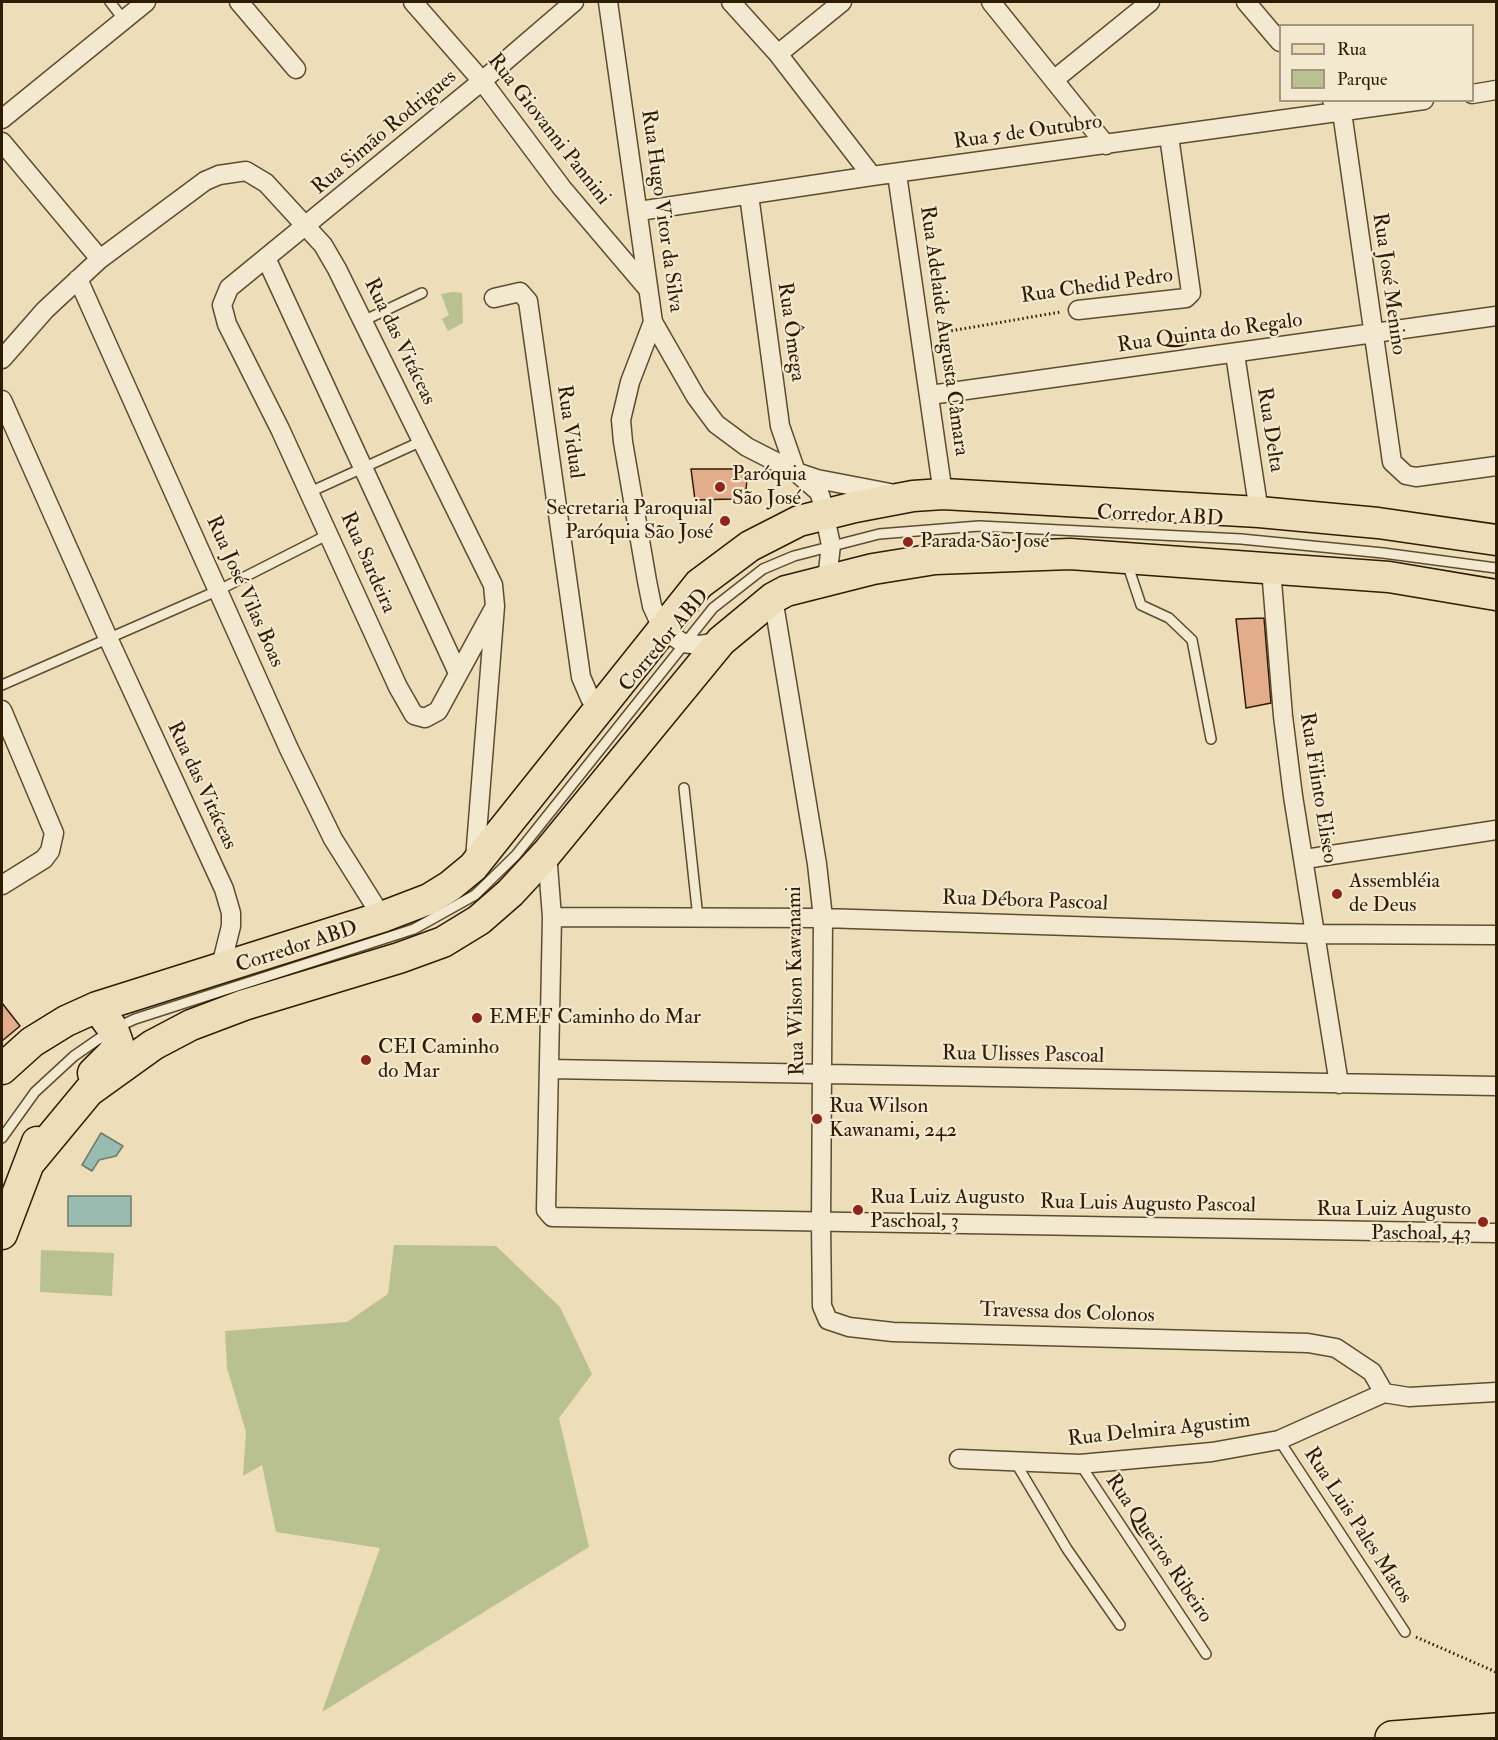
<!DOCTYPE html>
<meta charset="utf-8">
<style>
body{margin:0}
#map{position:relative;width:1498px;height:1740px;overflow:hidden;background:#edddb8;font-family:"IM FELL Double Pica",serif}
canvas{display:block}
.frame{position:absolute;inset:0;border:3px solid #2e1c03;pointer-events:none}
.legend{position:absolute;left:1279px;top:24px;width:195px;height:78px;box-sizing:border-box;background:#f3e9d1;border:2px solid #a4977f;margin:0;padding:8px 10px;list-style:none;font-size:18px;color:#2e1c03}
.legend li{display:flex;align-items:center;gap:12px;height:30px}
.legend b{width:30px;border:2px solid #a4977f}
</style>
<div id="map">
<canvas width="1498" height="1740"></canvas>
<div class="frame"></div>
<ul class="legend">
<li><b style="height:8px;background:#edddb8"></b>Rua</li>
<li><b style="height:16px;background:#b8c18f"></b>Parque</li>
</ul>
</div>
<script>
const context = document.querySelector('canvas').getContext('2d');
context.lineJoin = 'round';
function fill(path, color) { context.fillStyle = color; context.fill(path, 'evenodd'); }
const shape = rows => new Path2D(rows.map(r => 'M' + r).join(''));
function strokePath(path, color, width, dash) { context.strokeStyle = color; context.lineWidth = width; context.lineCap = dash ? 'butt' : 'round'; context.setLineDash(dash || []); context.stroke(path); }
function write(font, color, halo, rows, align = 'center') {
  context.font = font + ' "IM FELL Double Pica",serif'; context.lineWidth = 4.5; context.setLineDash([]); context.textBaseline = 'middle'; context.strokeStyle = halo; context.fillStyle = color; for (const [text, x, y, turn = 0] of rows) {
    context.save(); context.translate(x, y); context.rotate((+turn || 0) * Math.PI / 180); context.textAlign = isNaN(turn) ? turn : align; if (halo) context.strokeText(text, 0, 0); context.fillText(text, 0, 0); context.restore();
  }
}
const green = shape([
 [453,292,462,293,463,323,448,331,442,319,449,315,441,294],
 [394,1245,496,1246,560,1307,592,1374,559,1418,589,1547,322,1712,380,1548,276,1532,262,1465,243,1476,246,1432,227,1368,225,1331,347,1322,388,1294],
 [41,1250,114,1253,112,1296,40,1292]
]);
const water = shape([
 [101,1133,123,1146,116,1156,99,1160,92,1171,82,1165,101,1133],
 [68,1196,131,1196,131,1226,68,1226,68,1196]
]);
const building = shape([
 [691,469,732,469,743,472,747,477,746,491,733,499,695,500,691,469],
 [1264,618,1271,703,1246,708,1236,619,1264,618],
 [2,1003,20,1026,2,1041,2,1003]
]);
const path = shape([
 [938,333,1061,312],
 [1416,1637,1496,1672]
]);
const lane = shape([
 [110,2,124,20],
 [365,320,422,293],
 [310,492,422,441],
 [1127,563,1141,605,1169,618,1192,640,1211,739],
 [2,685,219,590,329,534],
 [684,788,698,918],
 [2,1138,35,1092,74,1056,113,1029,135,1019,414,929,475,895,516,855,713,608,763,569,794,556,879,534,979,526,1241,539,1383,553,1496,568],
 [1279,1440,1405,1632],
 [1014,1460,1067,1549,1120,1625],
 [1080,1464,1206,1654]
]);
const street = shape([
 [239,2,296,69],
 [413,2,482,81,562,188,647,288],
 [608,2,653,322,696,397,716,424,747,447,796,472,817,479,890,493],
 [731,2,778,54,872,176],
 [991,2,1106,145],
 [1246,2,1280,42],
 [778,54,842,2],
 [1055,79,1150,2],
 [1472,94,1496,90],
 [1332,100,1342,112,1392,462,1406,475,1416,477,1496,466],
 [2,119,146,2],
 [2,142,100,259],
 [897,174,943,494],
 [749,195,780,426,796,472,819,492,821,498,831,545,827,579],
 [639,211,872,176,1424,100],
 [266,258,458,673],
 [78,279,289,749,333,839,382,917],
 [494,298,520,292,528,301,581,677,590,698,601,708],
 [1078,310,1186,298,1191,293,1169,136],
 [653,322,630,382,621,420,623,442,647,581,652,606,662,628,668,633,683,643,700,645,721,641],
 [1235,354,1259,512],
 [2,359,45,310,100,259,205,181,219,175,246,171,266,183,323,245,337,269,493,585,495,606,475,859],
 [930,395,1496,316],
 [2,400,108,638,224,889,231,913,231,926,221,966],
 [1271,569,1283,716,1293,796,1339,1084],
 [773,598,817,864,823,918,821,1223,822,1306,828,1320,849,1327,893,1332,1308,1343,1336,1348,1372,1372,1384,1393],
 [493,610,438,711,425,718,414,715,398,687,280,429,227,324,222,305,229,288,482,81,574,2],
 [2,710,54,833,50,851,44,859,2,885],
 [547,853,552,917,546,1210,552,1217,1496,1233],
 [1305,859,1496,830],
 [552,917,823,918,1317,934,1496,935],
 [549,1069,1496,1086],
 [959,1459,1080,1464,1212,1452,1279,1440,1384,1393,1409,1397,1496,1392]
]);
const primary = shape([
 [2,1069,32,1042,66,1021,97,1007,382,917,429,899,450,886,473,867,699,584,750,546,799,521,855,507,913,496,943,494,1259,512,1378,523,1496,540],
 [93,1073,113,1053,118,1043,113,1029,97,1007],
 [31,1161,89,1091,153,1045,191,1025,244,1005,399,958,443,942,479,920,510,893,547,853,721,641,773,598,786,591,873,569,935,559,1070,554,1389,577,1496,595],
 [2,1234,37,1142]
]);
const highway = shape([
 [1392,1738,1496,1730]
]);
const markers = [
 [720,487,6,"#8f2418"],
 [725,521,6,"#8f2418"],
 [908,542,6,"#8f2418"],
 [1337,894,6,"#8f2418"],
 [477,1018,6,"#8f2418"],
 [366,1060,6,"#8f2418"],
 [817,1119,6,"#8f2418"],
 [858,1210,6,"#8f2418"],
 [1483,1222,6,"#8f2418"]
];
const streetNames = [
 ["Rua Giovanni Pannini",548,130,52],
 ["Rua Simão Rodrigues",385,133,-40],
 ["Rua 5 de Outubro",1028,133,-8],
 ["Rua Hugo Vitor da Silva",661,211,82],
 ["Rua José Menino",1388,284,82],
 ["Rua Chedid Pedro",1097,287,-8],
 ["Rua Adelaide Augusta Câmara",943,331,82],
 ["Rua Ômega",790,332,82],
 ["Rua Quinta do Regalo",1210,334,-8],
 ["Rua das Vitáceas",399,342,64],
 ["Rua Delta",1269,430,81],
 ["Rua Vidual",569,432,82],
 ["Corredor ABD",1160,517,3],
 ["Rua Sardeira",367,563,66],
 ["Rua José Vilas Boas",244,592,66],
 ["Corredor ABD",665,641,-50],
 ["Rua das Vitáceas",201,786,65],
 ["Rua Filinto Eliseo",1317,788,81],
 ["Rua Débora Pascoal",1025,902,2],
 ["Corredor ABD",297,948,-18],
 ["Rua Wilson Kawanami",797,981,-91],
 ["Rua Ulisses Pascoal",1023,1056,1],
 ["Rua Luis Augusto Pascoal",1148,1205,1],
 ["Travessa dos Colonos",1067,1314,2],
 ["Rua Delmira Agustim",1159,1431,-6],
 ["Rua Luis Pales Matos",1357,1526,57],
 ["Rua Queiros Ribeiro",1158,1549,56]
];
const poiNames = [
 ["Paróquia",732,475],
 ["São José",732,499],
 ["Secretaria Paroquial",713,509,"right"],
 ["Paróquia São José",713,533,"right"],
 ["Parada São José",920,542],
 ["Assembléia",1349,882],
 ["de Deus",1349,906],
 ["EMEF Caminho do Mar",489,1018],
 ["CEI Caminho",378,1048],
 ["do Mar",378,1072],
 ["Rua Wilson",829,1107],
 ["Kawanami, 242",829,1131],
 ["Rua Luiz Augusto",870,1198],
 ["Paschoal, 3",870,1222],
 ["Rua Luiz Augusto",1471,1210,"right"],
 ["Paschoal, 43",1471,1234,"right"]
];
fill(green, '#b8c18f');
fill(water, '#99bcb0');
strokePath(water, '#6e7c6b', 1.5);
fill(building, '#e3ad8c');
strokePath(building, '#2e1c03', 1.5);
strokePath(lane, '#5e4c30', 12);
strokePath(street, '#5e4c30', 21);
strokePath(primary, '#2e1c03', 33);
strokePath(highway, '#2e1c03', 36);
strokePath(path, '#2e1c03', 3, [1.5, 3]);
strokePath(lane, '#f3e9d1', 9);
strokePath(street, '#f3e9d1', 18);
strokePath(primary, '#edddb8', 30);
strokePath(highway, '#edddb8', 33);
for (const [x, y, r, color] of markers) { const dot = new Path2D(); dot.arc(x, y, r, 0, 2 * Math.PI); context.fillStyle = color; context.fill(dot); strokePath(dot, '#f3e9d1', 2); }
write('21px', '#2e1c03', '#f3e9d1', streetNames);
write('21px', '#2e1c03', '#f3e9d1', poiNames, 'left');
</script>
